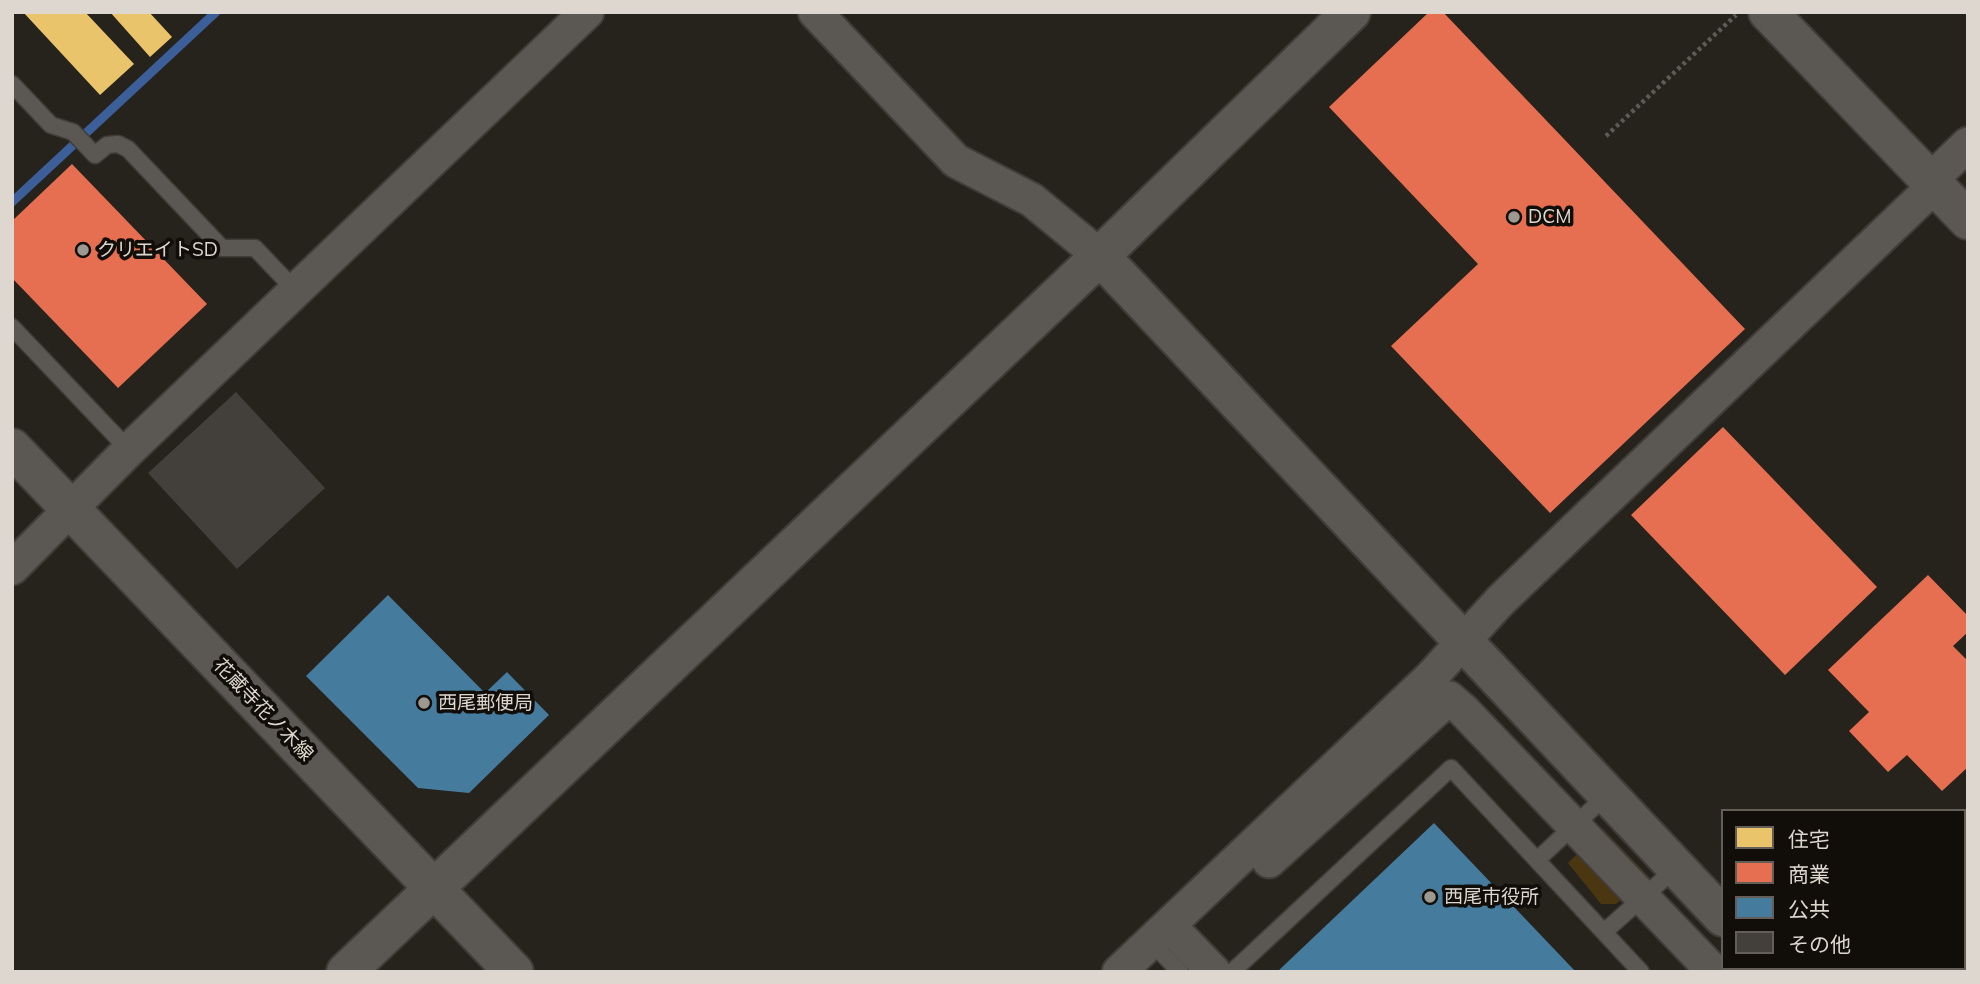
<!DOCTYPE html>
<meta charset="utf-8">
<style>
body{margin:0}
#map{position:relative;width:1980px;height:984px;overflow:hidden;background:#26221c;font-family:Mulish,"Noto Sans JP",sans-serif}
canvas{display:block}
.frame{position:absolute;inset:0;border:14px solid #ddd7cf;pointer-events:none}
.legend{position:absolute;left:1721px;top:809px;width:245px;height:161px;box-sizing:border-box;background:#110d08;border:2px solid #635e58;margin:0;padding:9px 12px;list-style:none;font-size:21px;color:#ddd7cf}
.legend li{display:flex;align-items:center;gap:14px;height:35px}
.legend b{width:35px;border:2px solid #635e58}
</style>
<div id="map">
<canvas width="1980" height="984"></canvas>
<div class="frame"></div>
<ul class="legend">
<li><b style="height:19px;background:#e9c46a"></b>住宅</li>
<li><b style="height:19px;background:#e76f51"></b>商業</li>
<li><b style="height:19px;background:#457b9d"></b>公共</li>
<li><b style="height:19px;background:#433f3a"></b>その他</li>
</ul>
</div>
<script>
const context = document.querySelector('canvas').getContext('2d');
context.lineJoin = 'round';
function fill(path, color) { context.fillStyle = color; context.fill(path, 'evenodd'); }
const shape = rows => new Path2D(rows.map(r => 'M' + r).join(''));
function strokePath(path, color, width, dash) { context.strokeStyle = color; context.lineWidth = width; context.lineCap = dash ? 'butt' : 'round'; context.setLineDash(dash || []); context.stroke(path); }
function write(font, color, halo, rows, align = 'center') {
  context.font = font + ' Mulish,"Noto Sans JP",sans-serif'; context.lineWidth = 7; context.setLineDash([]); context.textBaseline = 'middle'; context.strokeStyle = halo; context.fillStyle = color; for (const [text, x, y, turn = 0] of rows) {
    context.save(); context.translate(x, y); context.rotate((+turn || 0) * Math.PI / 180); context.textAlign = isNaN(turn) ? turn : align; if (halo) context.strokeText(text, 0, 0); context.fillText(text, 0, 0); context.restore();
  }
}
const green = shape([
 [1603,829,1649,877,1616,904,1601,904,1568,863]
]);
const homes = shape([
 [23,12,85,12,134,64,100,95],
 [110,12,149,12,172,37,150,57]
]);
const shops = shape([
 [1429,12,1443,12,1745,329,1550,513,1391,346,1478,264,1329,107],
 [72,164,207,304,118,388,12,278,12,221],
 [1723,427,1877,587,1785,675,1631,515],
 [1928,575,1968,616,1968,632,1953,646,1968,661,1968,767,1942,791,1907,755,1888,772,1849,731,1869,712,1828,670]
]);
const public = shape([
 [388,595,485,693,507,672,549,715,469,793,418,788,306,676],
 [1434,823,1576,972,1277,972]
]);
const stream = shape([
 [12,202,216,12]
]);
const building = shape([
 [236,392,325,488,237,569,148,473]
]);
const path = shape([
 [1606,136,1736,15]
]);
const lane = shape([
 [12,84,51,125,73,132,95,155,107,145,118,144,128,149,222,248,255,248,296,291],
 [12,327,129,450],
 [1537,860,1607,795],
 [1604,932,1676,868],
 [1151,942,1180,972],
 [1232,972,1451,768,1641,972]
]);
const street = shape([
 [815,12,956,161,1032,200,1100,256],
 [12,568,129,450,587,12],
 [1269,861,1449,698,1463,710,1714,972],
 [1182,939,1214,972],
 [1119,972,1430,678,1500,601,1925,195,1940,171,1968,144]
]);
const secondary = shape([
 [1768,12,1968,220],
 [1100,256,1723,917],
 [12,448,514,972],
 [1964,922,1968,919],
 [1771,968,1774,972],
 [346,972,1100,256,1351,12],
 [1912,972,1916,968]
]);
const markers = [
 [1514,217,7,"#9d9890"],
 [83,250,7,"#9d9890"],
 [424,703,7,"#9d9890"],
 [1430,897,7,"#9d9890"]
];
const poiNames = [
 ["DCM",1528,217],
 ["クリエイトSD",97,250],
 ["西尾郵便局",438,703],
 ["西尾市役所",1444,897]
];
const streetNames = [
 ["花蔵寺花ノ木線",263,710,46]
];
fill(green, '#4a3611');
fill(homes, '#e9c46a');
fill(shops, '#e76f51');
fill(public, '#457b9d');
strokePath(stream, '#3c5f9a', 9);
fill(building, '#433f3a');
strokePath(lane, '#403c37', 19);
strokePath(street, '#403c37', 37);
strokePath(secondary, '#403c37', 42);
strokePath(path, '#5e5b57', 4.5, [3.5, 3.5]);
strokePath(lane, '#5b5752', 16);
strokePath(street, '#5b5752', 33);
strokePath(secondary, '#5b5752', 38);
for (const [x, y, r, color] of markers) { const dot = new Path2D(); dot.arc(x, y, r, 0, 2 * Math.PI); context.fillStyle = color; context.fill(dot); strokePath(dot, '#110d08', 2.5); }
write('19px', '#ddd7cf', '#110d08', poiNames, 'left');
write('19px', '#ddd7cf', '#110d08', streetNames);
</script>
